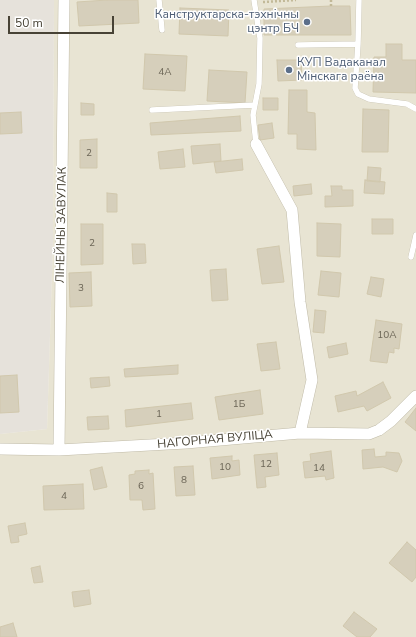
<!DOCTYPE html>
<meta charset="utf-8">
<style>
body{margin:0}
#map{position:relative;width:416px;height:637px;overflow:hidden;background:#f4f1e6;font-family:"Nunito Sans",sans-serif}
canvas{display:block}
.scale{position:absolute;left:8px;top:16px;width:106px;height:18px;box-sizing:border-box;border:2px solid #474235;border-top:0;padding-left:5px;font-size:12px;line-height:14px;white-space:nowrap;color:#474235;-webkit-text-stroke:3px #fff;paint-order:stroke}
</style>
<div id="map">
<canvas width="416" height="637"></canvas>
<div class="scale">50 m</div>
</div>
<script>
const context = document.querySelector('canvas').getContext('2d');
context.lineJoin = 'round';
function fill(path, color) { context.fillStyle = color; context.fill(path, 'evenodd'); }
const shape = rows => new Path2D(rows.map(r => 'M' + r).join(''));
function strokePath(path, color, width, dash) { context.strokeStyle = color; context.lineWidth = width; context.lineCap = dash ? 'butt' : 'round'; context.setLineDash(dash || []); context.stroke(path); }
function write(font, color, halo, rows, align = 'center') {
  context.font = font + ' "Nunito Sans",sans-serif'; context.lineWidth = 3; context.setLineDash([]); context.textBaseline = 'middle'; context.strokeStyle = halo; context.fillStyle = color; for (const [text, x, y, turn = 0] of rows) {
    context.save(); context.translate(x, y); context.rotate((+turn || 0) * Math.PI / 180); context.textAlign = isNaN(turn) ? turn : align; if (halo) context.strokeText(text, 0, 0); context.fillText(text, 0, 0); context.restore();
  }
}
const residential = shape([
 [54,0,416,0,416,637,0,637,0,434,47,429,53,241]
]);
const industrial = shape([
 [0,0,54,0,53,241,47,429,0,434]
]);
const building = shape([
 [107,0,138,0,139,23,79,26,77,2,107,0],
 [331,6,350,6,351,35,264,35,264,9,331,6],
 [180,8,229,10,228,36,179,34,180,8],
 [386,44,402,44,402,60,416,60,416,93,373,92,374,57,386,57,386,44],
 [145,54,187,56,185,91,143,89,145,54],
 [277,60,301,60,302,80,278,81,277,60],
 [209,70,247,72,245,103,207,101,209,70],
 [289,90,307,90,307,112,315,113,316,150,297,149,297,134,288,134,289,90],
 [263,98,278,98,278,110,263,110,263,98],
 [81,103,94,104,94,115,81,115,81,103],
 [363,109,389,110,388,152,362,152,363,109],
 [21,112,22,133,0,134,0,113,21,112],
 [240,116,241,131,151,135,150,123,240,116],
 [272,123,274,138,260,140,258,125,272,123],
 [97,139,97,168,80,168,80,140,97,139],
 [220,144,221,161,193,164,191,146,220,144],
 [183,149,185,167,160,169,158,152,183,149],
 [242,159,243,170,216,173,214,162,242,159],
 [368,167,381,168,380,182,367,181,368,167],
 [365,180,385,182,384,194,364,193,365,180],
 [311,184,312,194,294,196,293,186,311,184],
 [331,186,342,186,342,190,353,190,353,206,325,207,325,196,332,196,331,186],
 [107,193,117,194,117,212,107,212,107,193],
 [372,219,393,219,393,234,372,234,372,219],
 [317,223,341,224,340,257,317,256,317,223],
 [81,224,103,224,103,264,81,265,81,224],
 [132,244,145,244,146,263,133,264,132,244],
 [279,246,284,282,262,284,257,249,279,246],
 [226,269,228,300,212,301,210,270,226,269],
 [321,271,341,273,339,297,318,295,321,271],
 [91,272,92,306,70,307,69,273,91,272],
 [371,277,384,279,381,297,367,294,371,277],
 [315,310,326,311,324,333,313,332,315,310],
 [376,320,402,324,399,349,394,348,394,353,389,352,387,363,370,361,376,320],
 [276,342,280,369,261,371,257,344,276,342],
 [346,343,348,354,329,358,327,347,346,343],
 [178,365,178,374,125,377,124,369,178,365],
 [17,375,19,412,0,413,0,376,17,375],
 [109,377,110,386,91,388,90,378,109,377],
 [383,382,391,398,367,411,364,406,338,412,335,396,356,391,357,396,383,382],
 [260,390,263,414,219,420,215,397,260,390],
 [191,403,193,419,126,427,125,410,191,403],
 [416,408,416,431,405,422,416,408],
 [108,416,109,429,88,430,87,417,108,416],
 [374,449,375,457,386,456,386,452,399,453,402,461,397,472,383,467,363,469,362,450,374,449],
 [331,451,334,478,326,480,325,476,305,478,303,462,311,461,310,454,331,451],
 [277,453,279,475,265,477,266,487,257,488,254,455,277,453],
 [232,456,232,461,239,460,240,475,212,479,210,458,232,456],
 [193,466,195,495,176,496,174,467,193,466],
 [102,467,107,487,94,490,90,470,102,467],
 [149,470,149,474,153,473,155,509,143,510,142,500,130,500,129,475,135,474,135,471,149,470],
 [83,484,84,509,44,510,43,486,83,484],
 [25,523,27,534,18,536,19,542,11,543,8,526,25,523],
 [407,542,416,550,416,577,412,582,389,563,407,542],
 [40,566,43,582,34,583,31,568,40,566],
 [89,590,91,604,74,607,72,592,89,590],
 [354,612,377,629,370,637,357,637,343,626,354,612],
 [13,623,17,637,0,637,0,627,13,623]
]);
const path = shape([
 [331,0,331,6],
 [263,2,296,0]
]);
const lane = shape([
 [159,0,162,30],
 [254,0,260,38,259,84,253,115,256,144],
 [358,44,355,88,358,94,369,99,407,104,416,109],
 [298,45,358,44,359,0],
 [152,110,255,105],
 [411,257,416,235]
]);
const street = shape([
 [256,144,292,210,300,302,312,380,300,433],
 [0,449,59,450,186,443,300,433,369,434,379,430,391,421,416,396],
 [59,450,64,0]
]);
const markers = [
 [307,22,4,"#5c6f8a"],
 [289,70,4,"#5c6f8a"]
];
const numberNames = [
 ["4А",165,73],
 ["2",89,154],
 ["2",92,244],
 ["3",81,289],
 ["10А",387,336],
 ["1Б",239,405],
 ["1",159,415],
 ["12",266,465],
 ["10",225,468],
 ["14",319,469],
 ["8",184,481],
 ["6",141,487],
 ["4",64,497]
];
const serviceNames = [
 ["Канструктарска-тэхнічны",299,15],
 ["цэнтр БЧ",299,29],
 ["КУП Вадаканал",297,63,"left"],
 ["Мінскага раёна",297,77,"left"]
];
const streetNames = [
 ["ЛІНЕЙНЫ ЗАВУЛАК",62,225,-89],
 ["НАГОРНАЯ ВУЛІЦА",215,440,-5]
];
fill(residential, '#e8e4d3');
fill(industrial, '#e6e2db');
fill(building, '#d6cfbb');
strokePath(building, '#d1c8ad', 1);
strokePath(lane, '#c0bba8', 6);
strokePath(street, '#c0bba8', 12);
strokePath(path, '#c2b998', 2.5, [2, 2]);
strokePath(lane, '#fff', 5.5);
strokePath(street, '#fff', 11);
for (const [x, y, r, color] of markers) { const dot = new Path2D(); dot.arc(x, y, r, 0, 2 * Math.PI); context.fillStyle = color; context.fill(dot); strokePath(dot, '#fff', 1.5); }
write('10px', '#6b6556', null, numberNames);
write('12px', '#4e5e75', '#fff', serviceNames, 'right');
write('12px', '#474235', '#fff', streetNames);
</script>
